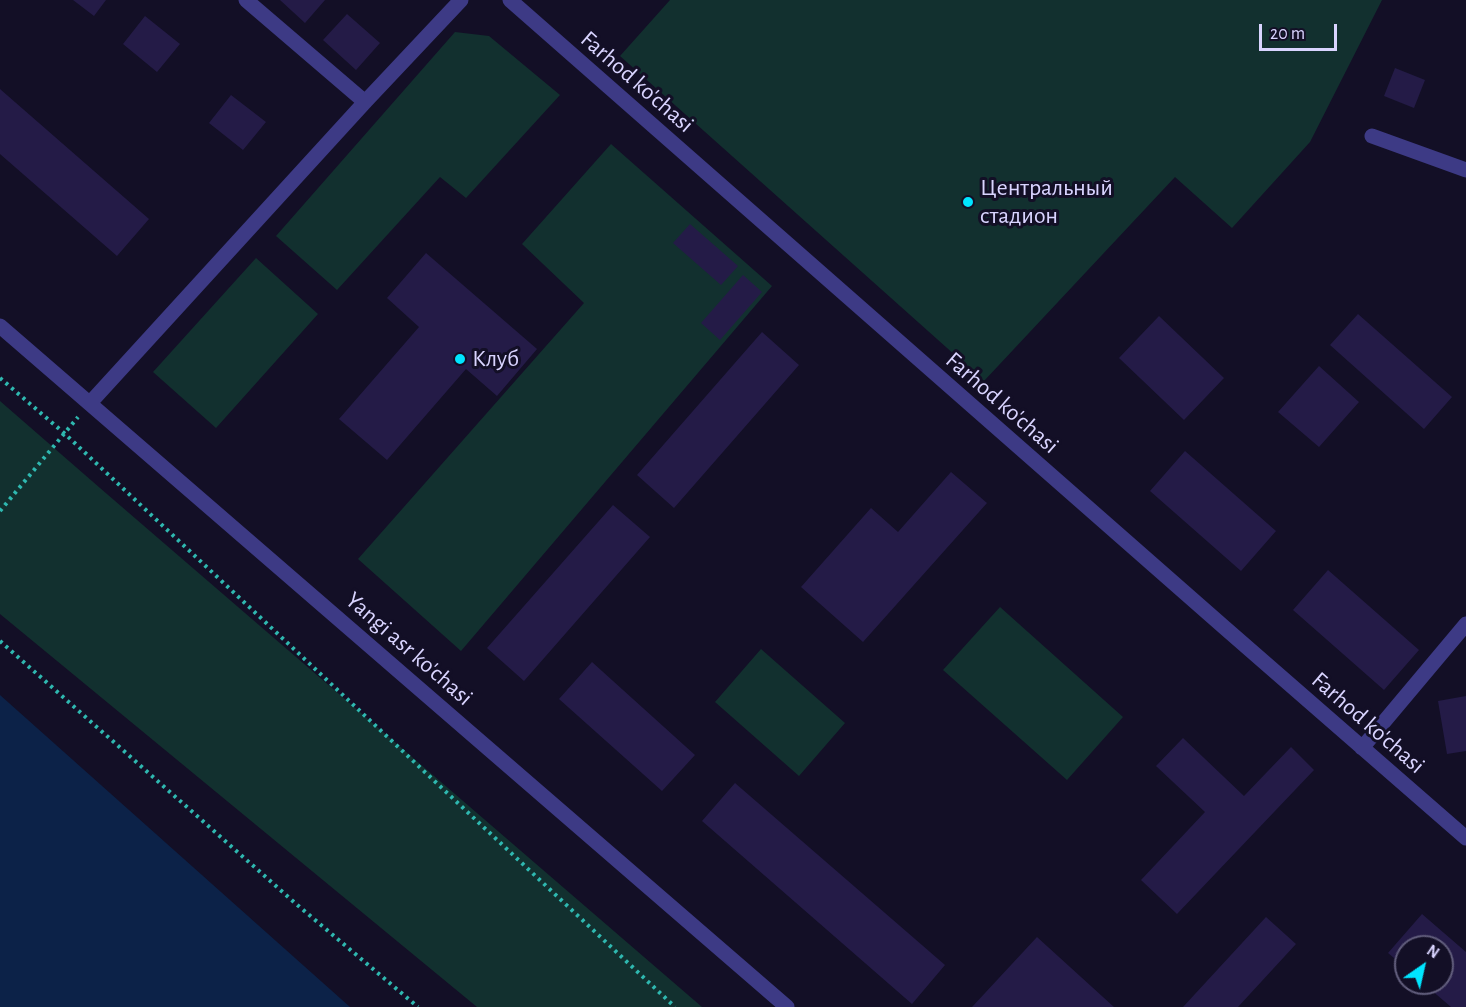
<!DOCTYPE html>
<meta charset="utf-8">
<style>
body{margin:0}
#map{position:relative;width:1466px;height:1007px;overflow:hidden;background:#130f26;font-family:"Alegreya Sans",sans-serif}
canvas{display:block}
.north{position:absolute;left:1394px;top:935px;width:60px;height:60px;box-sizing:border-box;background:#130f26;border:2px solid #625e7d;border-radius:50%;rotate:34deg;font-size:16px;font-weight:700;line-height:24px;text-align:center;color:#d9d4ff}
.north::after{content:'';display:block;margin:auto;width:21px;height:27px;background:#00e5ff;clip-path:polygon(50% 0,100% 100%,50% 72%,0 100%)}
.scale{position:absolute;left:1259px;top:24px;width:78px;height:27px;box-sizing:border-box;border:3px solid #d9d4ff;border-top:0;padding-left:8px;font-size:18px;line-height:21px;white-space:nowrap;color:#d9d4ff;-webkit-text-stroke:4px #130f26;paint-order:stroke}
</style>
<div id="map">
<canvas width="1466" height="1007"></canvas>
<div class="north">N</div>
<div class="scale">20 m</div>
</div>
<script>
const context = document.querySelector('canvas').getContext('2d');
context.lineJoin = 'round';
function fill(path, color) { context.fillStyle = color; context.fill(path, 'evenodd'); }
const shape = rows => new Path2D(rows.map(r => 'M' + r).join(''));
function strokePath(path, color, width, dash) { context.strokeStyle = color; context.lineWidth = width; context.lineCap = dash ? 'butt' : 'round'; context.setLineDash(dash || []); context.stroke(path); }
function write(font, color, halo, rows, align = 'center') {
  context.font = font + ' "Alegreya Sans",sans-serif'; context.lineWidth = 6; context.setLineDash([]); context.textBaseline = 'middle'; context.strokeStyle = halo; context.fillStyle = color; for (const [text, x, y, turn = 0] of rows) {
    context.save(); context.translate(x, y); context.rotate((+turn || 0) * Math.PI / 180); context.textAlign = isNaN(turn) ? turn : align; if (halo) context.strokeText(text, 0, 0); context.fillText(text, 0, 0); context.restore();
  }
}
const green = shape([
 [670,0,1382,0,1310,142,1232,228,1175,177,984,381,620,56],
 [455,32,489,36,560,95,466,198,440,177,337,290,276,236],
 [611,144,772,286,461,651,358,559,584,303,522,244],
 [256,258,318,314,216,428,153,372],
 [0,401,100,488,702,1007,477,1007,0,614],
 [1000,607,1123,717,1067,780,943,670],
 [761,649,845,723,799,776,715,702]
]);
const water = shape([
 [0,695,350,1007,0,1007]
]);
const building = shape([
 [73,0,106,0,94,16],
 [280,0,325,0,305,23],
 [347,14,380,43,356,70,323,40],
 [145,16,180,44,157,72,123,44],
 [1395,68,1425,80,1414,108,1384,96],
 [0,89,149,219,117,256,0,154],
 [231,95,266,122,243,150,209,123],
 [690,224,738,266,721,285,673,243],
 [426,253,537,349,497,396,466,369,387,460,339,419,419,327,387,298],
 [743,275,762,292,720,340,701,323],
 [1358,314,1452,397,1424,429,1330,345],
 [1159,316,1224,378,1184,420,1119,358],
 [762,332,799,365,674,508,637,475],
 [1319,366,1359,402,1319,447,1278,412],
 [1185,451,1276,531,1241,571,1150,491],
 [951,472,987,503,863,642,801,587,871,508,898,532],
 [613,505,650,537,524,681,487,648],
 [1328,570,1419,650,1384,690,1293,610],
 [592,662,695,755,662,791,559,699],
 [1466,696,1466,751,1447,754,1438,701],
 [1183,738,1244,796,1291,747,1314,770,1177,914,1141,880,1205,812,1156,766],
 [735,783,945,965,912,1004,702,821],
 [1422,914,1466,952,1466,1007,1451,1007,1423,983,1442,983,1442,947,1406,947,1406,968,1388,953],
 [1266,917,1296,944,1238,1007,1183,1007],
 [1037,937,1114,1007,972,1007]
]);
const path = shape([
 [0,378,64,433,675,1007],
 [0,511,78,417],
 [0,641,295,903,418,1007]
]);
const minor = shape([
 [246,0,365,102],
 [510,0,1225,628,1466,838],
 [1372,136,1466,170],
 [0,326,787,1007],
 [90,403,365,102,461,0],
 [1362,748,1466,624]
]);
const markers = [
 [968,202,6,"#00e5ff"],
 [460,359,6,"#00e5ff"]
];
const streetNames = [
 ["Farhod ko'chasi",637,82,41],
 ["Farhod ko'chasi",1002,403,41],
 ["Yangi asr ko'chasi",409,649,41],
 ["Farhod ko'chasi",1368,723,41]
];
const poiNames = [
 ["Центральный",980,188],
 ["стадион",980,216],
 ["Клуб",472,359]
];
fill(green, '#12302f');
fill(water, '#0c2248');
fill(building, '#241b47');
strokePath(path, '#2fb8b0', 4, [3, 4.5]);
strokePath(minor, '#3d3a85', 15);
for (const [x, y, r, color] of markers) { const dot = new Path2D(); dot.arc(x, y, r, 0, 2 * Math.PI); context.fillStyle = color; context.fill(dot); strokePath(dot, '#130f26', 2); }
write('24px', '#d9d4ff', '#130f26', streetNames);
write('24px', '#d9d4ff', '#130f26', poiNames, 'left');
</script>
